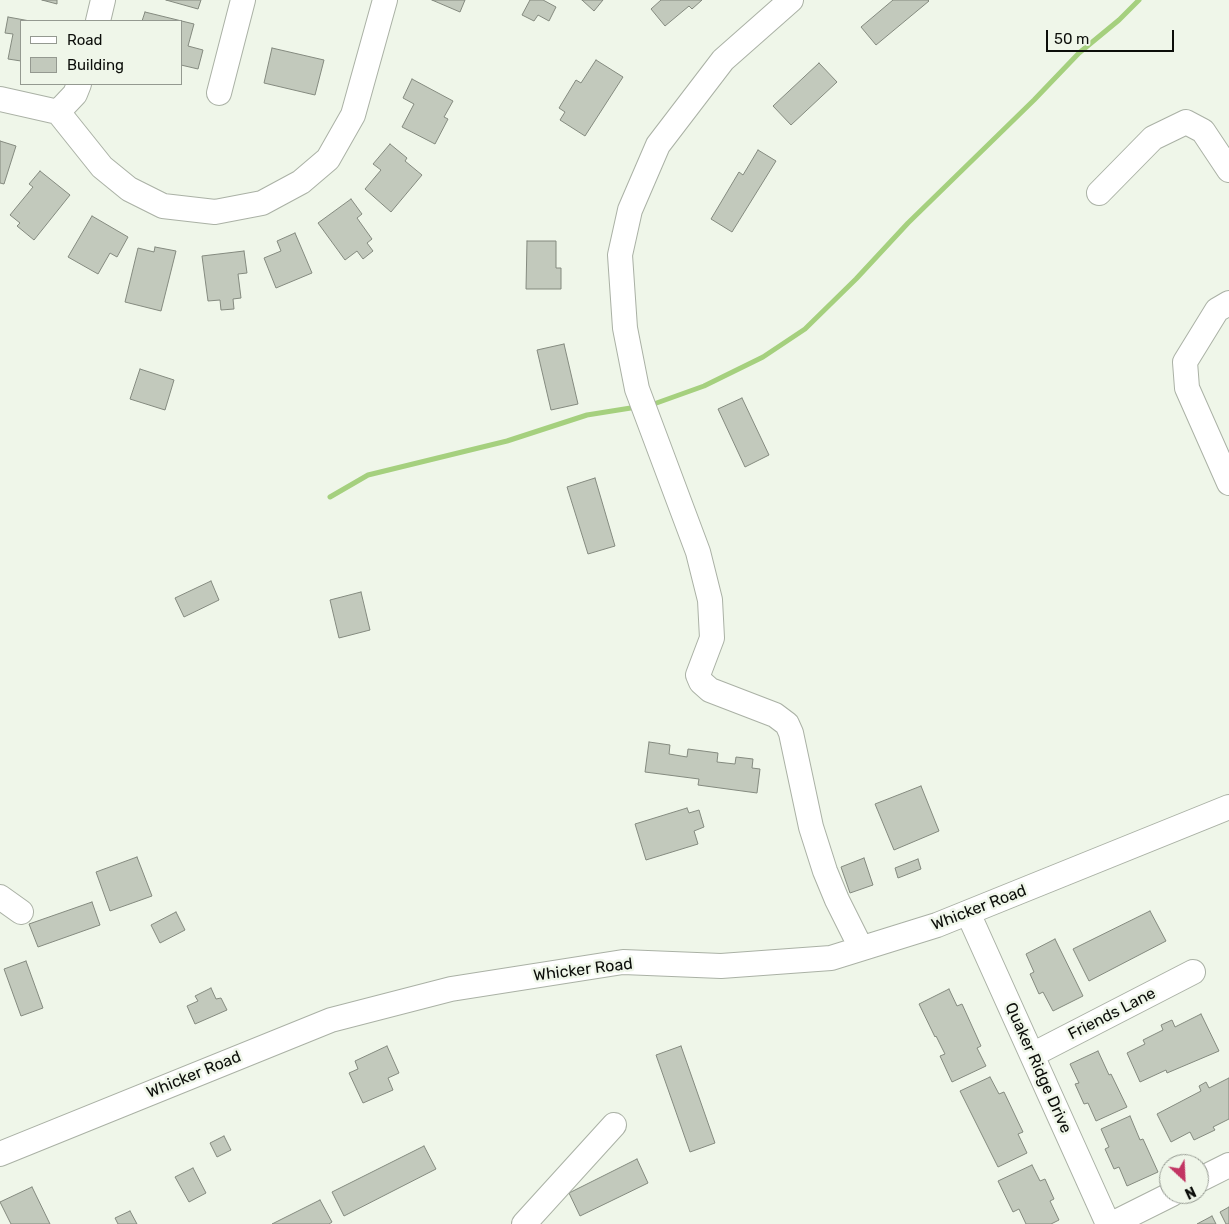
<!DOCTYPE html>
<style>
body{margin:0}
#map{position:relative;width:1229px;height:1224px;overflow:hidden;background:#eff6e9;font-family:Rubik,sans-serif}
canvas{display:block}
.legend{position:absolute;left:20px;top:20px;width:162px;height:65px;box-sizing:border-box;background:#eff6e9;border:1px solid #949990;margin:0;padding:6px 9px;list-style:none;font-size:15px;color:#0c0e0a}
.legend li{display:flex;align-items:center;gap:10px;height:25px}
.legend b{width:25px;border:1px solid #949990}
.north{position:absolute;left:1159px;top:1154px;width:50px;height:50px;box-sizing:border-box;background:#eff6e9;border:1px solid #949990;border-radius:50%;rotate:155deg;font-size:14px;font-weight:700;line-height:20px;text-align:center;color:#0c0e0a}
.north::after{content:'';display:block;margin:auto;width:18px;height:22px;background:#c23563;clip-path:polygon(50% 0,100% 100%,50% 72%,0 100%)}
.scale{position:absolute;left:1046px;top:30px;width:128px;height:22px;box-sizing:border-box;border:2px solid #0c0e0a;border-top:0;padding-left:6px;font-size:15px;line-height:18px;white-space:nowrap;color:#0c0e0a;-webkit-text-stroke:4px #eff6e9;paint-order:stroke}
</style>
<div id="map">
<canvas width="1229" height="1224"></canvas>
<ul class="legend">
<li><b style="height:6px;background:#fff"></b>Road</li>
<li><b style="height:14px;background:#c2c9bc"></b>Building</li>
</ul>
<div class="north">N</div>
<div class="scale">50 m</div>
</div>
<script>
const context = document.querySelector('canvas').getContext('2d');
context.lineJoin = 'round';
const shape = rows => new Path2D(rows.map(r => 'M' + r).join(''));
function strokePath(path, color, width, dash) { context.strokeStyle = color; context.lineWidth = width; context.lineCap = dash ? 'butt' : 'round'; context.setLineDash(dash || []); context.stroke(path); }
function fill(path, color) { context.fillStyle = color; context.fill(path, 'evenodd'); }
function write(font, color, halo, rows, align = 'center') {
  context.font = font + ' Rubik,sans-serif'; context.lineWidth = 5; context.setLineDash([]); context.textBaseline = 'middle'; context.strokeStyle = halo; context.fillStyle = color; for (const [text, x, y, turn = 0] of rows) {
    context.save(); context.translate(x, y); context.rotate((+turn || 0) * Math.PI / 180); context.textAlign = isNaN(turn) ? turn : align; if (halo) context.strokeText(text, 0, 0); context.fillText(text, 0, 0); context.restore();
  }
}
const stream = shape([
 [651,405,704,386,763,357,805,329,856,279,908,223,1034,100,1079,53,1119,20,1139,0],
 [330,497,368,475,507,441,587,415,637,407]
]);
const building = shape([
 [42,0,57,0,57,4,42,0],
 [166,0,201,0,198,9,166,0],
 [432,0,465,0,460,12,432,0],
 [530,0,543,0,556,7,549,21,538,15,534,21,522,15,530,0],
 [582,0,603,0,594,11,582,0],
 [661,0,702,0,692,9,689,6,665,26,651,9,661,0],
 [893,0,928,0,929,1,876,45,861,27,893,0],
 [145,12,194,24,188,46,203,50,198,69,181,65,181,21,142,21,145,12],
 [8,17,30,21,21,21,21,61,8,59,13,34,5,33,8,17],
 [272,48,324,60,315,95,264,83,272,48],
 [596,60,623,77,585,136,560,120,565,112,559,108,576,80,581,83,596,60],
 [819,63,837,82,791,125,773,106,819,63],
 [412,79,453,101,444,117,448,119,435,144,402,127,414,104,403,98,412,79],
 [0,141,16,146,4,184,0,183,0,141],
 [390,144,407,158,405,161,422,175,391,212,365,189,381,170,373,164,390,144],
 [758,150,776,161,732,232,711,219,739,172,743,175,758,150],
 [40,171,70,195,34,240,17,226,20,223,10,215,33,187,29,184,40,171],
 [351,199,362,214,357,218,372,239,367,243,373,251,363,259,357,251,345,260,318,223,351,199],
 [92,216,128,237,117,257,110,253,98,274,68,257,92,216],
 [295,233,312,273,276,288,264,258,281,251,277,241,295,233],
 [527,241,556,241,556,268,561,268,561,289,526,289,527,241],
 [155,247,176,251,161,311,125,302,138,248,154,252,155,247],
 [244,251,247,273,238,274,241,298,233,299,234,309,221,310,220,300,208,301,202,256,244,251],
 [564,344,578,404,551,410,537,350,564,344],
 [140,369,174,380,165,410,130,399,140,369],
 [742,398,769,455,745,467,718,409,742,398],
 [595,478,615,546,588,554,567,487,595,478],
 [211,581,219,600,184,617,175,598,211,581],
 [361,592,370,630,339,638,330,600,361,592],
 [649,742,670,745,669,754,687,757,688,749,718,753,717,762,735,764,736,757,753,759,752,768,760,769,757,793,698,785,699,779,645,772,649,742],
 [921,786,939,831,894,850,875,804,921,786],
 [687,808,689,813,699,810,704,827,694,831,698,844,646,860,635,824,687,808],
 [137,857,152,896,110,911,96,872,137,857],
 [864,858,873,885,850,893,841,867,864,858],
 [918,859,921,869,898,878,895,868,918,859],
 [92,902,100,925,38,947,29,924,92,902],
 [1150,911,1166,941,1089,981,1073,949,1150,911],
 [176,912,185,930,160,943,151,925,176,912],
 [1055,939,1083,996,1053,1011,1043,992,1039,994,1030,974,1034,972,1026,954,1055,939],
 [26,961,43,1008,21,1016,4,969,26,961],
 [211,988,216,999,221,998,227,1010,195,1024,187,1006,198,1001,195,996,211,988],
 [949,989,957,1006,962,1004,981,1046,977,1048,986,1066,952,1082,940,1056,945,1054,936,1036,935,1037,919,1004,949,989],
 [1201,1014,1219,1051,1167,1073,1166,1070,1140,1082,1127,1053,1145,1044,1143,1040,1163,1030,1161,1025,1172,1020,1175,1027,1201,1014],
 [387,1046,399,1073,388,1078,393,1090,363,1103,349,1073,358,1069,355,1061,387,1046],
 [681,1046,715,1143,690,1152,656,1055,681,1046],
 [1098,1051,1109,1075,1111,1074,1127,1107,1096,1121,1088,1103,1084,1104,1075,1084,1079,1083,1070,1064,1098,1051],
 [990,1077,999,1094,1004,1092,1023,1132,1018,1134,1027,1153,998,1167,960,1091,990,1077],
 [1229,1078,1229,1119,1213,1127,1215,1130,1194,1140,1190,1132,1171,1142,1157,1114,1201,1091,1199,1086,1206,1082,1209,1088,1229,1078],
 [1130,1116,1140,1140,1143,1139,1158,1172,1127,1186,1119,1167,1114,1169,1105,1149,1109,1147,1101,1129,1130,1116],
 [224,1136,231,1150,217,1157,210,1143,224,1136],
 [424,1146,436,1169,344,1216,332,1192,424,1146],
 [637,1159,648,1183,580,1216,569,1193,637,1159],
 [1032,1165,1040,1181,1045,1179,1054,1199,1050,1201,1059,1220,1051,1224,1026,1224,1019,1209,1013,1212,998,1181,1032,1165],
 [193,1168,206,1193,189,1202,175,1177,193,1168],
 [32,1187,50,1224,11,1224,0,1202,32,1187],
 [320,1200,332,1222,329,1224,272,1224,320,1200],
 [1229,1207,1229,1224,1226,1224,1220,1212,1229,1207],
 [130,1211,137,1224,118,1224,115,1218,130,1211],
 [1212,1216,1216,1224,1197,1224,1212,1216]
]);
const minor = shape([
 [791,0,723,60,658,145,630,210,620,255,625,328,637,389,698,552,710,600,712,638,698,675,701,682,710,690,775,715,787,724,791,733,811,827,825,871,837,900,861,948],
 [98,21,103,0],
 [219,93,243,0],
 [0,99,58,112,102,167,129,189,163,206,215,212,262,203,301,182,328,159,353,115,385,0],
 [58,112,75,94,79,84],
 [1099,193,1153,138,1186,122,1203,131,1229,170],
 [1229,303,1217,310,1185,362,1187,388,1229,483],
 [0,897,21,912],
 [968,913,1108,1224],
 [1032,1055,1193,972],
 [0,1154,331,1020,451,989,623,962,721,966,831,958,937,925,1229,807],
 [1199,1180,1229,1165],
 [524,1224,614,1125],
 [1112,1224,1172,1194]
]);
const streetNames = [
 ["Whicker Road",979,908,-21],
 ["Whicker Road",583,970,-7],
 ["Friends Lane",1112,1014,-27],
 ["Quaker Ridge Drive",1038,1068,66],
 ["Whicker Road",194,1075,-22]
];
strokePath(stream, '#a5d07e', 5);
fill(building, '#c2c9bc');
strokePath(building, '#848a7f', 1);
strokePath(minor, '#aab1a5', 26);
strokePath(minor, '#fff', 24);
write('16px', '#0c0e0a', '#eff6e9', streetNames);
</script>
